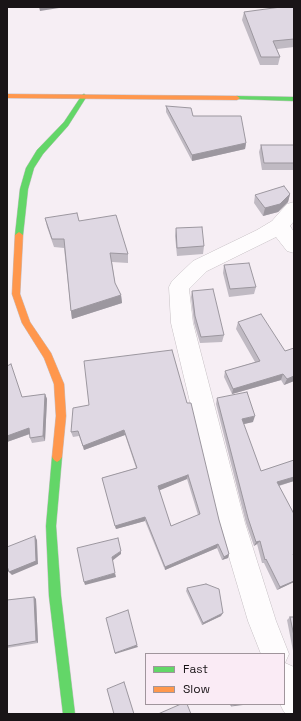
<!DOCTYPE html>
<style>
body{margin:0}
#map{position:relative;width:301px;height:721px;overflow:hidden;background:#f6eef4;font-family:"Space Grotesk",sans-serif}
canvas{display:block}
.frame{position:absolute;inset:0;border:8px solid #191417;pointer-events:none}
.legend{position:absolute;left:145px;top:653px;width:140px;height:52px;box-sizing:border-box;background:#faebf5;border:1px solid #a0959c;margin:0;padding:5px 7px;list-style:none;font-size:12px;color:#191417}
.legend li{display:flex;align-items:center;gap:8px;height:20px}
.legend b{width:20px;border:1px solid #a0959c}
</style>
<div id="map">
<canvas width="301" height="721"></canvas>
<div class="frame"></div>
<ul class="legend">
<li><b style="height:5px;background:#63d668"></b>Fast</li>
<li><b style="height:5px;background:#ff974d"></b>Slow</li>
</ul>
</div>
<script>
const context = document.querySelector('canvas').getContext('2d');
context.lineJoin = 'round';
const shape = rows => new Path2D(rows.map(r => 'M' + r).join(''));
function strokePath(path, color, width, dash) { context.strokeStyle = color; context.lineWidth = width; context.lineCap = dash ? 'butt' : 'round'; context.setLineDash(dash || []); context.stroke(path); }
function fill(path, color) { context.fillStyle = color; context.fill(path, 'evenodd'); }
const street = shape([
 [294,202,294,221,290,226,294,232,294,253,287,251,276,237,207,271,189,289,193,323,245,523,276,621,289,654,285,663,294,667,294,714,287,714,284,712,280,704,284,704,284,654,261,654,248,621,219,523,171,323,169,287,172,281,193,261,257,230,272,221,287,204,294,202]
]);
const fast = shape([
 [84,94,87,96,68,126,43,154,34,168,28,189,23,235,19,238,16,237,15,235,20,189,26,168,37,150,64,122,82,95,84,94],
 [237,96,294,97,294,101,235,99,234,98,237,96],
 [57,452,60,454,62,457,56,526,61,596,75,714,63,714,49,596,46,526,52,457,54,454,57,452]
]);
const slow = shape([
 [7,94,237,96,240,98,237,100,7,98,7,94],
 [19,232,23,235,20,294,30,322,51,353,64,384,66,416,62,457,60,460,57,462,54,460,52,457,56,416,54,384,44,358,22,323,12,294,15,235,19,232]
]);
const wall = shape([
 [294,7,294,47,277,49,280,57,278,65,260,65,242,20,244,12],
 [166,106,193,116,246,143,245,149,192,161,166,112],
 [261,145,294,145,294,170,262,170,259,152],
 [290,194,288,202,278,212,263,216,254,203,255,195],
 [45,218,79,221,128,254,128,263,112,262,115,283,121,295,122,303,72,319,71,311,64,248,54,247,47,227],
 [176,228,204,246,203,254,177,256,175,236],
 [224,265,256,287,254,294,229,297,223,273],
 [192,291,224,335,222,342,200,343,194,323,191,297],
 [238,322,285,351,294,348,294,381,284,385,281,380,232,394,224,377,225,371,255,362,236,329],
 [172,350,219,520,229,554,228,558,222,560,217,548,165,570,145,521,116,529,102,478,136,468,125,435,84,450,79,436,73,437,71,432,89,405],
 [187,479,198,515,171,526,159,490],
 [45,394,47,399,45,441,32,443,30,438,30,434,7,442,23,397],
 [217,398,253,422,243,424,261,471,294,460,294,481,279,486,294,514,294,582,277,590,264,563,262,563,257,544,254,546,246,523,216,404],
 [187,588,221,616,202,625,186,591],
 [34,597,36,599,38,643,7,648,7,600],
 [290,617,294,617,294,656,287,620]
]);
const shadedWall = shape([
 [39,7,59,7,59,8,40,11],
 [246,143,245,149,192,161,192,155],
 [290,194,288,202,278,212,263,216,265,208],
 [121,295,122,303,72,319,71,311],
 [283,374,281,380,232,394,233,389],
 [294,376,294,381,284,385,287,379],
 [45,394,47,399,45,441,43,436],
 [255,416,253,422,240,425,242,419],
 [29,428,32,433,7,442,7,436],
 [124,430,125,435,84,450,83,446],
 [188,475,187,479,158,491,158,486],
 [294,477,294,481,274,487,277,482],
 [145,517,145,521,116,529,115,526],
 [35,536,37,540,38,564,12,575,9,572],
 [260,541,257,544,254,546,256,542],
 [218,544,217,548,165,570,165,567],
 [121,551,121,554,112,561,112,557],
 [229,554,228,558,222,560,224,557],
 [115,573,116,577,85,585,84,582],
 [294,581,294,582,277,590,280,587],
 [34,597,36,599,38,643,36,641],
 [223,613,221,616,202,625,203,623],
 [137,645,138,647,115,654,115,653]
]);
const building = shape([
 [281,7,294,7,294,39,273,41,280,57,261,57,244,12,281,7],
 [166,106,191,108,193,116,241,116,246,143,192,155,166,106],
 [261,145,294,145,294,163,264,163,261,145],
 [284,186,290,194,280,204,265,208,255,195,284,186],
 [77,213,79,221,116,215,128,254,110,253,115,283,121,295,71,311,64,239,52,239,45,218,77,213],
 [202,227,204,246,177,248,176,228,202,227],
 [249,263,256,287,230,289,224,265,249,263],
 [213,289,224,335,201,337,195,316,192,291,213,289],
 [261,314,285,351,294,348,294,376,287,379,283,374,233,389,225,371,260,361,238,322,261,314],
 [172,350,187,403,191,403,219,520,229,554,224,557,218,544,165,567,145,517,115,526,102,478,137,468,124,430,83,446,78,431,71,432,73,408,89,405,84,361,172,350],
 [188,475,200,514,171,526,158,486,188,475],
 [11,364,22,397,45,394,43,436,30,438,29,428,7,436,7,366,11,364],
 [247,392,255,416,242,419,261,471,294,460,294,477,277,482,294,514,294,554,293,554,294,556,294,581,280,587,266,559,265,560,260,541,256,542,248,518,217,398,247,392],
 [35,536,36,561,9,572,7,566,7,547,35,536],
 [118,538,121,551,112,557,115,573,84,582,77,548,118,538],
 [206,584,219,589,223,613,203,623,187,588,206,584],
 [34,597,36,641,7,646,7,600,34,597],
 [128,610,137,645,115,653,106,618,128,610],
 [290,617,294,617,294,636,290,617],
 [124,682,134,714,114,714,107,689,124,682],
 [181,704,187,704,191,714,158,714,181,704],
 [231,704,247,704,231,706,231,704]
]);
strokePath(street, '#c6c0c4', 1);
strokePath(fast, '#c6c0c4', 1);
strokePath(slow, '#c6c0c4', 1);
fill(street, '#fefcfd');
fill(fast, '#63d668');
fill(slow, '#ff974d');
fill(wall, '#c0bac3');
fill(shadedWall, '#9c979f');
fill(building, '#dfd8e3');
strokePath(building, '#9c979f', 1);
</script>
